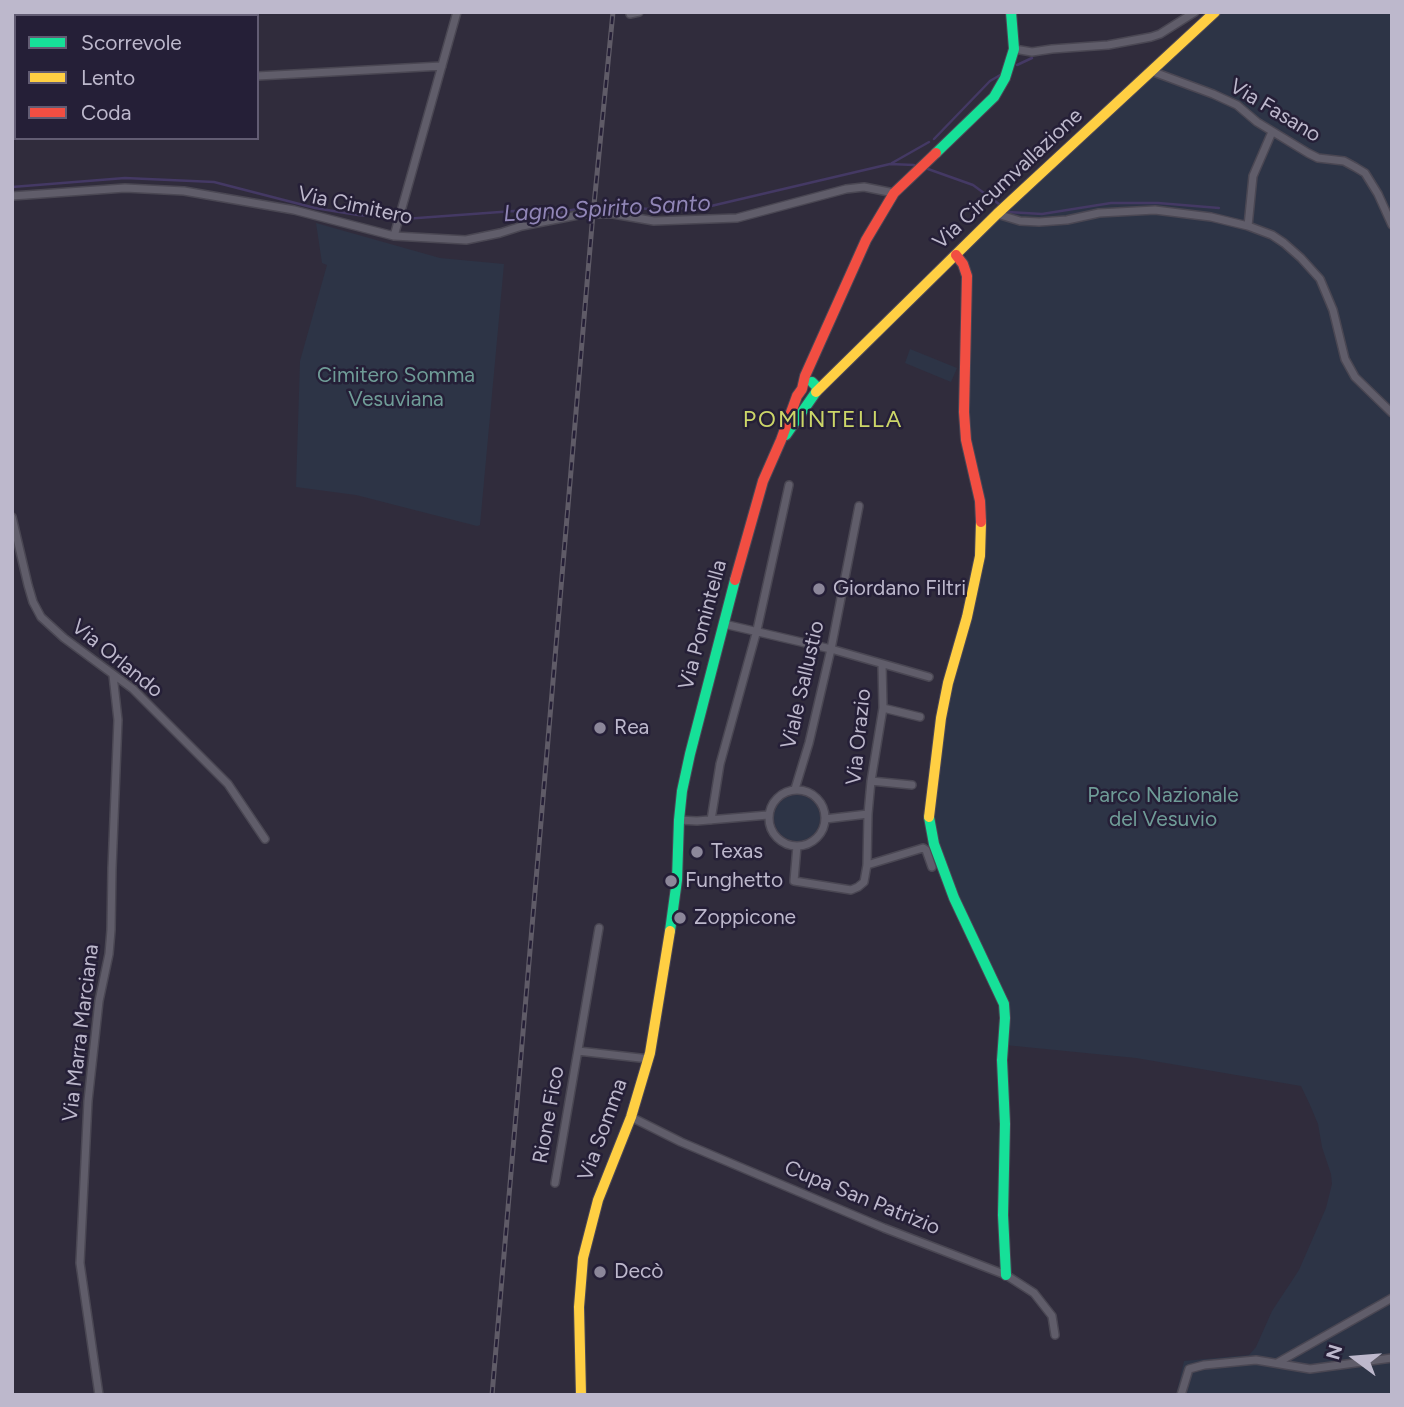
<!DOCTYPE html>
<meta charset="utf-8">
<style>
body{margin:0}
#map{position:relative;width:1404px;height:1407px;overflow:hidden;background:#302c3c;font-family:Figtree,sans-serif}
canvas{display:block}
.frame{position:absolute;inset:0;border:14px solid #bdb8cc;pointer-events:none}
.legend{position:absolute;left:14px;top:14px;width:245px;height:126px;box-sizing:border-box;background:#251f37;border:2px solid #625c73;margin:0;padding:9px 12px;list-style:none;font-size:21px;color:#bdb8cc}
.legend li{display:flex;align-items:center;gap:14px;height:35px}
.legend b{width:35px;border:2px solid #625c73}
.north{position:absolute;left:1320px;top:1323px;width:70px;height:70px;-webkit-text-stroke:5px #251f37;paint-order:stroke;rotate:286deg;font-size:19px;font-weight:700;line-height:28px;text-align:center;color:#bdb8cc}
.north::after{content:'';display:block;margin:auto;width:24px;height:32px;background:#bdb8cc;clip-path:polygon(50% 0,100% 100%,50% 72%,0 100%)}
</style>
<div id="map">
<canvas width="1404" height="1407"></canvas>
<div class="frame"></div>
<ul class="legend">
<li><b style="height:9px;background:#16e098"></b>Scorrevole</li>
<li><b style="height:9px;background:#ffcf43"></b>Lento</li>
<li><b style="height:9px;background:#f24e42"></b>Coda</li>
</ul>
<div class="north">N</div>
</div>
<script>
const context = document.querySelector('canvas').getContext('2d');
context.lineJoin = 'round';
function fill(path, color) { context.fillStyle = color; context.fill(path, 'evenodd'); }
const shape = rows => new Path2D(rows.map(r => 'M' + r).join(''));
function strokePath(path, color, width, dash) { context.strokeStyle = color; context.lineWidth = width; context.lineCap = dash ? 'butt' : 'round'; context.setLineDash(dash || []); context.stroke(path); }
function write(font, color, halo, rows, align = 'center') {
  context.font = font + ' Figtree,sans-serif'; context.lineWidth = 5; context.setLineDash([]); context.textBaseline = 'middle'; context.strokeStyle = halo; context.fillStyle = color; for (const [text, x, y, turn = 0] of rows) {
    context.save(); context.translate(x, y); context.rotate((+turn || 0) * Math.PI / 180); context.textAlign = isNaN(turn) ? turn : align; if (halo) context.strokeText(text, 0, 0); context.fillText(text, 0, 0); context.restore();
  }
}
const green = shape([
 [1209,12,1392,12,1392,1395,1176,1395,1184,1361,1249,1355,1256,1347,1272,1311,1299,1270,1326,1208,1332,1184,1331,1174,1322,1147,1318,1124,1310,1105,1301,1086,1136,1058,1005,1045,1003,1004,948,890,939,876,931,848,939,714,972,591,979,537,973,477,961,431,966,237],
 [316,223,440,258,504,264,480,525,477,526,356,495,296,487,300,361,327,265,322,263],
 [910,349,957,368,951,382,905,363],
 '774 818a23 23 0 1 1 46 0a23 23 0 1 1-46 0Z'
]);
const stream = shape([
 [1017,65,1032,58],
 [934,139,990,81,1002,74],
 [892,163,929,142],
 [928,169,973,185,999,204],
 [12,187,125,178,214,182,315,208,358,215,394,218],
 [1008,212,1042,214,1111,203,1158,203,1219,208],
 [404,219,514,211,555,213,577,209,622,207,663,210,711,206,890,164,914,165]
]);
const street = shape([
 [630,14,639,12],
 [1014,49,1032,52,1052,49,1108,45,1151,37,1160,34,1195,12],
 [1151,71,1213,94,1237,105,1257,122,1308,153,1318,158,1344,161,1355,167,1365,173,1378,194,1392,225],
 [257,76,442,66],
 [12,117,16,116],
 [12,196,125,188,184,191,294,210,394,236,466,240,500,233,522,226,583,214,613,214,654,221,737,218,846,189,864,187,894,193],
 [997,214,1020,221,1039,222,1067,220,1099,213,1155,210,1211,217,1248,226,1272,235,1284,243,1301,258,1320,279,1333,310,1345,359,1355,377,1392,413],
 [1248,226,1253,176,1272,132],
 [394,236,457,12],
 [12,517,28,585,33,602,41,617,64,638,133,689,228,784,265,839],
 [724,624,831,649,929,677],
 [883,708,920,717],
 [871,781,912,785],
 [795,789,809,743,831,649,859,506],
 '769 818a28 28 0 1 1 56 0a28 28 0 1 1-56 0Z',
 [825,819,868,814],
 [679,820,697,821,768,815],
 [711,820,720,764,757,630,789,485],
 [797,846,794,881,851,890,858,887,864,882,867,865,868,814,871,781,883,708,882,664],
 [867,865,923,848,926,850,932,867],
 [578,1051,649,1059],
 [631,1117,681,1142,884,1228,1006,1275,1034,1293,1052,1316,1055,1335],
 [555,1183,599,928],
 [1277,1363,1392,1298],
 [99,1395,80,1263,88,1101,99,1001,109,954,111,930,112,868,118,720,113,675],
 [1181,1395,1189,1369,1204,1365,1256,1360,1310,1369,1392,1358]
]);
const fast = shape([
 [936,153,994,97,1005,78,1014,49,1011,12],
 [786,435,816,392,817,387,812,382],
 [929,817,934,844,954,898,1004,1004,1005,1018,1002,1060,1005,1124,1003,1215,1006,1275],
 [670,931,677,880,679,820,682,791,690,754,735,580]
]);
const slow = shape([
 [816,392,997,214,1215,12],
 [929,817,941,718,948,683,967,617,980,556,981,522],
 [581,1395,579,1307,583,1258,598,1200,631,1117,650,1053,670,931]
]);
const jam = shape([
 [956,255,963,264,967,276,964,412,966,440,980,501,981,522],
 [735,580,763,481,781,440,797,396,802,389,805,376,866,240,894,193,936,153]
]);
const rail = shape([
 [492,1395,592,225,613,12]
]);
const markers = [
 [819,589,7,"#8c879a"],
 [600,728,7,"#8c879a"],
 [697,852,7,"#8c879a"],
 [671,881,7,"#8c879a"],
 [680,918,7,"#8c879a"],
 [600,1272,7,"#8c879a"]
];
const streetNames = [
 ["Via Fasano",1275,111,31],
 ["Via Circumvallazione",1008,179,-43],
 ["Via Cimitero",355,206,12],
 ["Via Pomintella",703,625,-75],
 ["Via Orlando",117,659,39],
 ["Viale Sallustio",803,685,-77],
 ["Via Orazio",859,737,-84],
 ["Via Marra Marciana",81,1033,-83],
 ["Rione Fico",549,1115,-80],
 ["Via Somma",603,1130,-70],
 ["Cupa San Patrizio",862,1198,22]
];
const parkNames = [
 ["Cimitero Somma",396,376],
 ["Vesuviana",396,400],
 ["Parco Nazionale",1163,796],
 ["del Vesuvio",1163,820]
];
const poiNames = [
 ["Giordano Filtri",833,589],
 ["Rea",614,728],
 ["Texas",711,852],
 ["Funghetto",685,881],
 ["Zoppicone",694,918],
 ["Decò",614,1272]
];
const waterNames = [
 ["Lagno Spirito Santo",607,209,-3]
];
const neighbourhoodNames = [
 ["POMINTELLA",823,420]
];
fill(green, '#2d3446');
strokePath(stream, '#443964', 2.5);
strokePath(street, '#4a4753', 10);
strokePath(fast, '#4b4755', 12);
strokePath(slow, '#4b4755', 12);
strokePath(jam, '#4b4755', 12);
strokePath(street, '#605d6a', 7);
strokePath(fast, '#16e098', 10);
strokePath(slow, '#ffcf43', 10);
strokePath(jam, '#f24e42', 10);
strokePath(rail, '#5f5b67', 5);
strokePath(rail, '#251f37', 2.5, [8]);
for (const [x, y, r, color] of markers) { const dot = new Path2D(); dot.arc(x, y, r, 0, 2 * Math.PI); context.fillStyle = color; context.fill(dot); strokePath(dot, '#251f37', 2.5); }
write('21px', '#bdb8cc', '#251f37', streetNames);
write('21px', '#6f9c97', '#251f37', parkNames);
write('21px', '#bdb8cc', '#251f37', poiNames, 'left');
write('italic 23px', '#9186b7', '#251f37', waterNames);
context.letterSpacing = '2px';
write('23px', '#ccd668', '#251f37', neighbourhoodNames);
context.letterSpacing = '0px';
</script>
